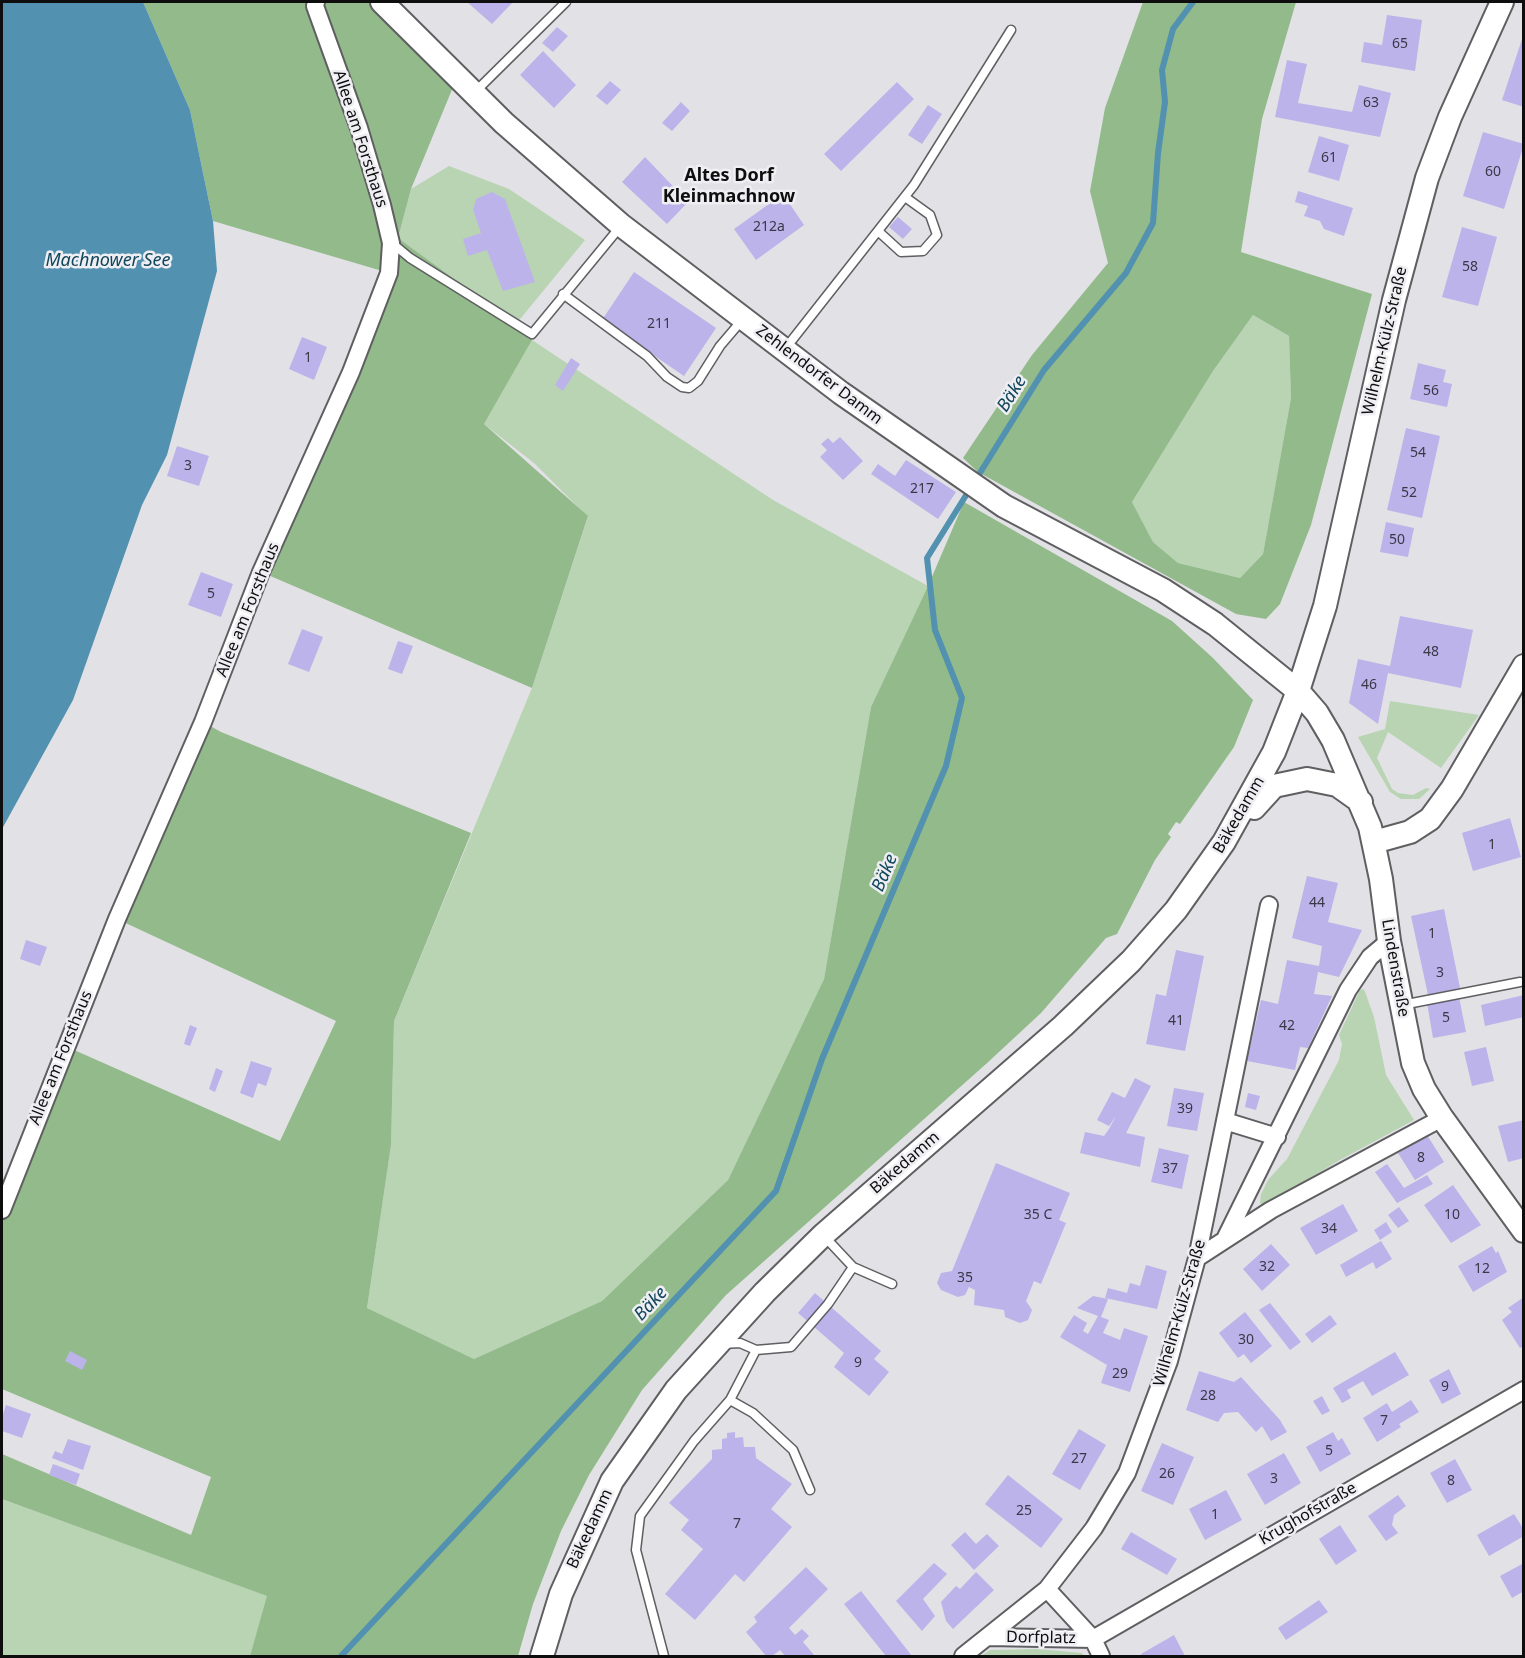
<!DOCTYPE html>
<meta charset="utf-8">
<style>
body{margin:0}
#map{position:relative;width:1525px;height:1658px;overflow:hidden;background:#e2e1e5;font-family:"Noto Sans",sans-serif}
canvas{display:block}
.frame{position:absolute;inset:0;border:3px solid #0e0e0f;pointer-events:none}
</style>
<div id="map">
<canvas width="1525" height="1658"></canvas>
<div class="frame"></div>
</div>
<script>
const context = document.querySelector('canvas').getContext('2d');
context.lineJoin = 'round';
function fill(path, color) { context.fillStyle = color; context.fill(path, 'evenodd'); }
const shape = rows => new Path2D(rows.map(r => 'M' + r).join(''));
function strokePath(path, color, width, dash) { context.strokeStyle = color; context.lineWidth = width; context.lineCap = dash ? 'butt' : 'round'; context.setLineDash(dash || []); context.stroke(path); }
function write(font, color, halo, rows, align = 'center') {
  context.font = font + ' "Noto Sans",sans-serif'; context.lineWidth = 5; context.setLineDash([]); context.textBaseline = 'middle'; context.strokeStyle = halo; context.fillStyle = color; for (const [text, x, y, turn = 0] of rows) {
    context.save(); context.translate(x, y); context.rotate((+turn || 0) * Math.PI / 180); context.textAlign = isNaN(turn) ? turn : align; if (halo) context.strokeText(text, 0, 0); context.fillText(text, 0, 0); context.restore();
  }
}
const green = shape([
 [449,166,509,189,585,240,516,324,398,238,411,189],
 [1253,315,1289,336,1291,398,1263,554,1240,578,1178,563,1153,542,1132,502,1213,371],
 [532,340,773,500,928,586,871,707,824,979,728,1180,602,1301,474,1359,367,1308,391,1145,394,1021,532,688,588,517,534,463,484,424],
 [1390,701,1479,715,1441,768,1388,732,1377,758,1392,789,1398,793,1413,795,1426,788,1430,789,1419,799,1401,799,1390,792,1358,737,1385,729],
 [1364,989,1374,1017,1386,1075,1414,1120,1338,1161,1264,1206,1260,1203,1261,1194,1268,1180,1287,1159,1339,1060,1342,1044,1339,1035,1360,990],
 [2,1499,268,1596,250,1656,2,1656],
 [1036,1649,1082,1653,1084,1656,981,1656,990,1650]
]);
const forest = shape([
 [143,2,382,2,458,75,411,189,398,238,516,324,532,340,484,424,588,516,532,688,261,572,389,273,213,221,190,110],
 [1143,2,1296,2,1262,119,1241,252,1372,294,1311,525,1280,604,1266,619,1236,614,978,472,963,458,1032,355,1108,263,1090,191,1105,108],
 [1253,315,1289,336,1291,398,1263,554,1240,578,1178,563,1153,542,1132,502,1213,371],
 [964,502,1172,621,1213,658,1253,700,1234,747,1180,824,1176,822,1168,834,1171,837,1155,860,1117,934,1106,938,1041,1013,986,1064,726,1295,642,1390,589,1475,561,1531,533,1604,518,1656,250,1656,267,1596,2,1499,2,1454,191,1535,211,1477,2,1389,2,1210,65,1046,280,1141,336,1021,117,919,203,722,221,732,471,833,394,1021,391,1145,367,1308,474,1359,602,1301,728,1180,824,979,871,707,928,586]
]);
const water = shape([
 [2,2,143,2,190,110,213,221,217,271,167,455,142,505,73,700,2,829]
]);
const stream = shape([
 [341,1656,776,1191,822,1059,946,766,962,698,935,630,927,558,1044,370,1126,273,1153,223,1158,153,1165,102,1162,70,1173,29,1193,2]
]);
const building = shape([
 [467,2,513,2,492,24],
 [1387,15,1422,20,1415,71,1361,62,1364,42,1382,45],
 [557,27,568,36,553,52,542,43],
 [1523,36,1524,36,1524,107,1502,100],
 [543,51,576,85,554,108,520,75],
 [1287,60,1307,64,1298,103,1352,112,1359,85,1391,93,1380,137,1275,117],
 [610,81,621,90,607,105,596,96],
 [897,82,914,99,841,171,824,154],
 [681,102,690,111,672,131,662,123],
 [928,105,942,114,922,144,908,135],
 [1483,132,1524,144,1504,209,1463,196],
 [1319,136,1349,145,1339,181,1308,172],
 [645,157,688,202,667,224,622,182],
 [1298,191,1353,208,1344,236,1324,229,1320,221,1304,216,1308,206,1295,202],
 [492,192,505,199,535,282,503,291,487,250,468,256,463,239,481,233,473,210,476,199],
 [783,194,804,225,756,260,734,229],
 [898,217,912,229,903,239,889,227],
 [1462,227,1497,237,1478,306,1442,297],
 [634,272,716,328,684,376,602,320],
 [302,337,327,347,314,380,289,369],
 [571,358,580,364,563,391,555,385],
 [1418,363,1446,370,1443,382,1452,384,1447,407,1410,399],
 [1406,428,1440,436,1422,518,1387,510],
 [840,437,863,461,843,480,820,457,827,450,821,444,828,438,833,443],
 [177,446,209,456,199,486,167,476],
 [906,460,956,492,938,519,871,474,878,464,895,476],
 [1386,522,1414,528,1408,557,1380,552],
 [201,572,233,584,221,617,188,605],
 [1400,616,1473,630,1461,688,1388,673,1378,724,1349,703,1358,659,1390,666],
 [302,629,323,637,309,672,288,664],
 [398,641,413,646,402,674,388,669],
 [1510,818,1521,857,1473,871,1462,833],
 [1307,876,1338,883,1328,922,1362,930,1339,977,1318,972,1314,994,1332,996,1308,1048,1300,1047,1295,1070,1247,1061,1261,1000,1278,1004,1287,960,1319,966,1322,946,1292,938],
 [1444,909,1460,988,1428,995,1411,916],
 [26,940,47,947,40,966,20,959],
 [1176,950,1204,956,1185,1051,1146,1044,1156,994,1166,996],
 [1524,995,1524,1017,1485,1026,1481,1005],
 [1459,997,1466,1032,1433,1038,1427,1003],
 [190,1025,197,1028,190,1046,184,1044],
 [1486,1047,1494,1081,1472,1086,1464,1052],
 [251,1061,272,1068,266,1086,258,1083,253,1098,240,1093],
 [216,1068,223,1071,215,1092,209,1089],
 [1135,1078,1151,1086,1126,1133,1145,1137,1140,1167,1080,1153,1085,1132,1104,1136,1109,1129,1116,1116,1109,1126,1097,1120,1112,1092,1125,1098],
 [1174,1088,1204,1093,1197,1131,1167,1126],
 [1248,1093,1260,1096,1256,1110,1245,1107],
 [1524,1120,1524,1158,1508,1162,1498,1126],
 [1427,1135,1444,1162,1415,1180,1398,1153],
 [1159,1148,1189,1155,1182,1189,1151,1182],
 [996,1163,1070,1193,1059,1220,1066,1223,1041,1284,1034,1281,1026,1301,1032,1310,1028,1320,1020,1323,1005,1317,1004,1310,974,1305,975,1290,969,1287,965,1295,958,1297,941,1290,937,1283,941,1273,952,1271],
 [1387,1164,1404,1188,1427,1175,1433,1184,1397,1203,1375,1172],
 [1453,1185,1481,1225,1451,1243,1424,1205],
 [1343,1204,1358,1231,1316,1255,1300,1228],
 [1399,1207,1409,1221,1398,1228,1388,1215],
 [1386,1222,1392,1232,1380,1240,1374,1230],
 [1381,1241,1392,1259,1376,1269,1373,1262,1346,1277,1340,1265],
 [1271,1244,1290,1265,1262,1291,1243,1269],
 [1492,1246,1496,1253,1498,1251,1507,1272,1473,1292,1458,1266],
 [1146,1265,1167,1271,1157,1309,1105,1298,1108,1288,1127,1293,1130,1283,1140,1286],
 [815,1293,881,1351,874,1359,889,1372,869,1396,834,1367,844,1353,798,1313],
 [1093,1296,1108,1299,1101,1317,1109,1320,1103,1333,1120,1340,1124,1328,1148,1336,1130,1392,1101,1383,1107,1365,1060,1337,1074,1315,1087,1323,1083,1331,1088,1334,1098,1316,1077,1308],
 [1524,1297,1524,1346,1520,1348,1502,1320,1512,1312,1508,1308],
 [1270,1303,1301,1342,1290,1350,1259,1310],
 [1245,1312,1272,1346,1251,1363,1244,1354,1238,1358,1219,1333],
 [1330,1315,1337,1324,1312,1343,1305,1334],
 [70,1351,87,1360,82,1370,65,1361],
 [1395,1352,1409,1375,1372,1396,1363,1381,1347,1390,1351,1398,1342,1403,1333,1388],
 [1449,1369,1461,1394,1442,1404,1429,1380],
 [1199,1371,1234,1382,1241,1377,1280,1420,1287,1432,1271,1441,1262,1426,1256,1432,1238,1412,1224,1413,1218,1422,1186,1410],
 [1322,1396,1330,1411,1322,1415,1313,1401],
 [1411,1400,1419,1412,1399,1424,1401,1427,1377,1442,1363,1418,1387,1403,1392,1412],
 [6,1405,31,1414,22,1438,2,1431,2,1417],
 [1079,1429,1106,1445,1080,1490,1052,1474],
 [735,1432,735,1438,743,1437,744,1447,755,1447,756,1458,792,1484,771,1509,792,1527,744,1582,735,1574,695,1620,665,1594,703,1549,681,1530,689,1520,669,1503,712,1459,712,1450,722,1449,722,1439,727,1438,727,1433],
 [1333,1432,1338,1441,1342,1438,1351,1454,1320,1472,1306,1447],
 [68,1439,91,1446,83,1470,52,1458,55,1451,62,1454],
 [1162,1443,1194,1457,1173,1505,1141,1491],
 [1284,1453,1301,1483,1265,1505,1247,1474],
 [1455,1459,1472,1490,1447,1503,1430,1473],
 [53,1464,80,1474,76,1485,49,1475],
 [1008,1475,1063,1519,1041,1548,985,1504],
 [1226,1490,1242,1520,1205,1540,1189,1509],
 [1398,1495,1406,1506,1394,1515,1392,1525,1398,1533,1386,1541,1368,1516],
 [1514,1514,1524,1530,1524,1536,1489,1556,1477,1535],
 [1340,1525,1357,1551,1336,1565,1319,1539],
 [965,1532,976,1544,987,1534,999,1546,974,1570,951,1545],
 [1131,1532,1177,1559,1167,1575,1121,1549],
 [934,1563,947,1574,923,1599,935,1616,922,1631,896,1601],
 [1524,1563,1524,1591,1512,1598,1500,1576],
 [806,1567,828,1589,789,1628,795,1635,802,1629,809,1636,803,1642,815,1656,785,1656,780,1650,772,1656,766,1656,746,1632,757,1622,754,1617],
 [976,1572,994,1590,953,1629,946,1621,941,1602,956,1586,960,1589],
 [861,1591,912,1656,886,1656,844,1604],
 [1319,1600,1328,1612,1286,1640,1278,1628],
 [1174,1635,1185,1656,1142,1656,1141,1654]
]);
const lane = shape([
 [475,92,566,2],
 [878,231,901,252,923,251,937,235,930,215,905,197],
 [392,243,410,258,532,334,620,227],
 [563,294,647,356,667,377,682,387,689,388,698,381,720,346,743,319],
 [785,349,914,185,1011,30],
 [1402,1005,1520,982],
 [853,1267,892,1284],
 [722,1344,740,1343,756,1350,791,1347,828,1304,853,1267,824,1236],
 [730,1400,756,1350],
 [664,1656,636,1550,640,1516,694,1441,730,1400,753,1413,793,1450,810,1490]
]);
const street = shape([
 [1225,1121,1277,1137],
 [2,1210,117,919,203,722,261,572,351,372,389,273,391,243,382,205,359,128,315,6,316,2],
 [1226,1237,1348,990,1370,957,1389,941],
 [1197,1258,1271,1210,1442,1118],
 [1047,1589,1093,1639,1101,1656],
 [989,1637,1093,1639],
 [1093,1639,1524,1390],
 [963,1656,1047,1589,1094,1528,1127,1473,1169,1361,1197,1258,1269,905]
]);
const secondary = shape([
 [382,2,504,123,621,225,841,393,1004,506,1163,590,1215,624,1298,691,1317,713,1333,740,1370,827,1381,879,1389,941,1413,1063,1424,1089,1442,1118,1524,1231],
 [1254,808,1274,786,1307,779,1337,785,1361,802],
 [1374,842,1410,832,1430,819,1452,789,1524,666],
 [542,1656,561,1594,612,1481,676,1390,765,1292,823,1235,1063,1026,1131,961,1176,910,1224,842,1274,752,1298,691,1325,606,1394,300,1427,178,1450,117,1502,2]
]);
const numberNames = [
 ["65",1400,44],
 ["63",1371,103],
 ["61",1329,158],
 ["60",1493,172],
 ["212a",769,227],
 ["58",1470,267],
 ["211",659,324],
 ["1",308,358],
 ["56",1431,391],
 ["54",1418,453],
 ["3",188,466],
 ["217",922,489],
 ["52",1409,493],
 ["50",1397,540],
 ["5",211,594],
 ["48",1431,652],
 ["46",1369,685],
 ["1",1492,845],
 ["44",1317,903],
 ["1",1432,934],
 ["3",1440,973],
 ["5",1446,1018],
 ["41",1176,1021],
 ["42",1287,1026],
 ["39",1185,1109],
 ["8",1421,1158],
 ["37",1170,1169],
 ["35 C",1038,1215],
 ["10",1452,1215],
 ["34",1329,1229],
 ["32",1267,1267],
 ["12",1482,1269],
 ["35",965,1278],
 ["30",1246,1340],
 ["9",858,1363],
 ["29",1120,1374],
 ["9",1445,1387],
 ["28",1208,1396],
 ["7",1384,1421],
 ["5",1329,1451],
 ["27",1079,1459],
 ["26",1167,1474],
 ["3",1274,1479],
 ["8",1451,1481],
 ["25",1024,1511],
 ["1",1215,1515],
 ["7",737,1524]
];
const streetNames = [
 ["Allee am Forsthaus",360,139,72],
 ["Wilhelm-Külz-Straße",1385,341,-77],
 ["Zehlendorfer Damm",819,375,37],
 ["Allee am Forsthaus",248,610,-68],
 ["Bäkedamm",1239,815,-60],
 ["Lindenstraße",1395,968,80],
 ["Allee am Forsthaus",61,1058,-68],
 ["Bäkedamm",905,1163,-41],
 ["Wilhelm-Külz-Straße",1180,1313,-74],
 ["Krughofstraße",1308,1514,-30],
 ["Bäkedamm",590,1529,-65],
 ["Dorfplatz",1041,1638,1]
];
const neighbourhoodNames = [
 ["Altes Dorf",729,176],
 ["Kleinmachnow",729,197]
];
const waterNames = [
 ["Machnower See",108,261],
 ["Bäke",1012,394,-58],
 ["Bäke",885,873,-67],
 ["Bäke",651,1304,-47]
];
fill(green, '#b8d4b2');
fill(forest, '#92ba8a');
fill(water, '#5291b0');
strokePath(stream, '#5291b0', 6);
fill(building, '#bcb3eb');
strokePath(lane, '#5f5f62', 11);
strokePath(street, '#5f5f62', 20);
strokePath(secondary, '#5f5f62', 26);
strokePath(lane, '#fff', 8);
strokePath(street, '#fff', 16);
strokePath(secondary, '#fff', 22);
write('14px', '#3a3746', null, numberNames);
write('16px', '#0e0e0f', '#efeff3', streetNames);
write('bold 18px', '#0e0e0f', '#efeff3', neighbourhoodNames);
write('italic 18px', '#11465c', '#efeff3', waterNames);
</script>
